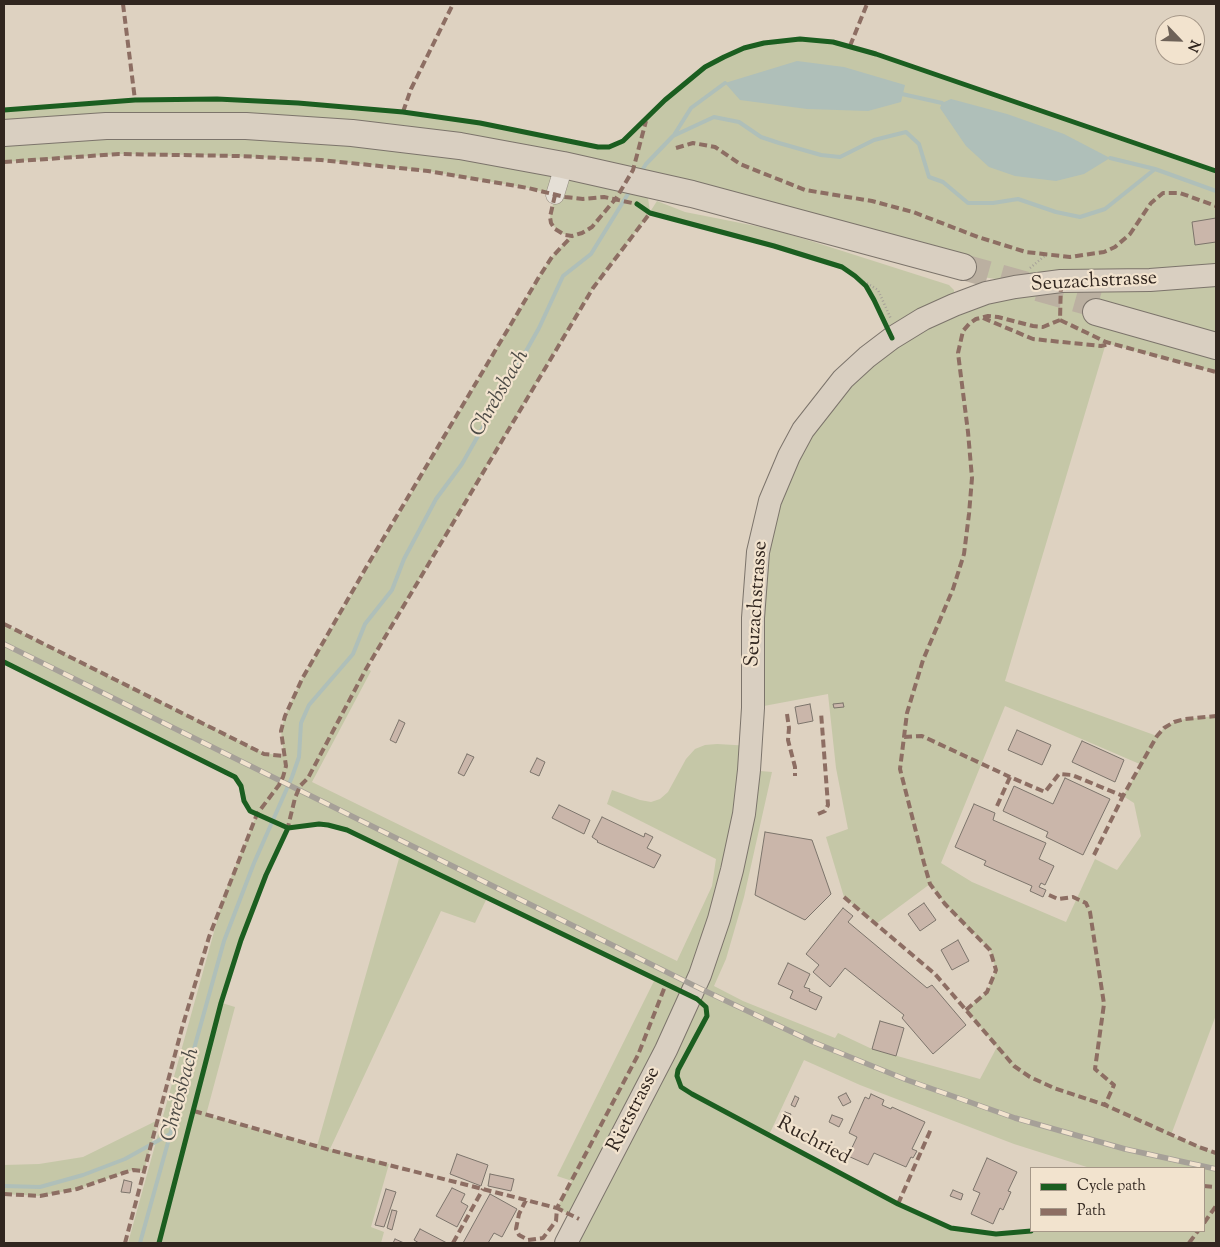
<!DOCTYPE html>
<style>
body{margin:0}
#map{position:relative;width:1220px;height:1247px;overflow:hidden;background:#ded2c1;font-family:"Sorts Mill Goudy",serif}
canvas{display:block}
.frame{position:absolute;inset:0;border:5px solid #31261f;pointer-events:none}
.legend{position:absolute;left:1030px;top:1167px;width:175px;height:65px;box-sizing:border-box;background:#f2e3ce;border:1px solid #a59788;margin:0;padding:6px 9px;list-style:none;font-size:15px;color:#31261f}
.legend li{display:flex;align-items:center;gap:10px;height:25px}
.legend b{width:25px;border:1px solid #a59788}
.north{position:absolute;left:1155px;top:15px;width:50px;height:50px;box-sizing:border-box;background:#f2e3ce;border:1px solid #a59788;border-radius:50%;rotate:114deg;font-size:14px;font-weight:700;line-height:20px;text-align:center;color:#31261f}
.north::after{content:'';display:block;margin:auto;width:18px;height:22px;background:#6e6258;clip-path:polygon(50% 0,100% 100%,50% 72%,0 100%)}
</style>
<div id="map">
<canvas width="1220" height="1247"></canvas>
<div class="frame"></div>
<ul class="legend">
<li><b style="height:6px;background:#1b5e20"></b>Cycle path</li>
<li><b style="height:6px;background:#8d6e63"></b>Path</li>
</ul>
<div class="north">N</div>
</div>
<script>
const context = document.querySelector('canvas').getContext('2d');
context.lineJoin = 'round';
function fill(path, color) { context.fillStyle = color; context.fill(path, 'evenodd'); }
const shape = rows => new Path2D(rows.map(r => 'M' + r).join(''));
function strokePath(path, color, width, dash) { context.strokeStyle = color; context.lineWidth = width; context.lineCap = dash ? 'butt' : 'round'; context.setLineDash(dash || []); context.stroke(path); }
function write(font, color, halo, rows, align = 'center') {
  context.font = font + ' "Sorts Mill Goudy",serif'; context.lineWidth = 4.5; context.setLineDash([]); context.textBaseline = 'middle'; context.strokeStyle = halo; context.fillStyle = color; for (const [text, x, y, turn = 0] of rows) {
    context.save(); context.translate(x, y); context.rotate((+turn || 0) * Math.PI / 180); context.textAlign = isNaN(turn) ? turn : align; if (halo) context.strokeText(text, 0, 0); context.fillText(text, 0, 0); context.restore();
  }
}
const green = shape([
 [800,39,833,42,876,54,1216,171,1216,372,1106,343,1005,681,1157,736,1164,728,1174,722,1185,719,1216,716,1216,1015,1171,1135,1216,1153,1216,1243,566,1243,578,1219,557,1208,572,1181,557,1176,655,979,487,898,475,923,441,911,330,1149,389,1164,371,1227,384,1232,381,1243,128,1243,225,892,257,814,250,811,246,806,241,786,235,777,4,662,4,624,264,753,284,756,281,731,285,716,302,679,539,277,552,257,571,236,560,233,551,223,550,217,555,195,528,188,428,171,321,160,203,155,119,154,4,162,4,110,135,100,217,99,298,103,403,112,480,123,598,147,609,147,623,141,665,100,705,67,724,57,744,48,764,43],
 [647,191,961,274,1031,284,954,304,954,290,949,285,811,241,771,229,685,212,657,201,650,212],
 [650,213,774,246,842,267,855,276,866,286,874,300,892,338,789,456,753,618,753,708,828,694,836,768,848,829,826,837,844,897,876,924,930,884,945,904,990,950,996,970,987,992,966,1010,997,1047,980,1079,872,1049,838,1033,835,1038,743,1001,714,986,726,959,744,897,772,772,749,770,751,746,717,744,705,745,695,749,686,759,668,792,660,799,651,802,640,800,612,790,607,804,716,859,712,886,677,961,312,782,371,671,366,668,593,288],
 [1005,706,1142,765,1123,796,1134,803,1141,836,1117,870,1095,859,1066,922,972,882,941,863],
 [319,824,328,825,347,830,400,855,317,1146,206,1115,235,1007,222,1003,241,940,266,875,288,828],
 [804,1060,860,1085,1014,1144,1090,1168,1204,1168,1204,1231,1031,1231,996,1234,951,1228,898,1204,769,1135],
 [158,1120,144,1171,133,1170,123,1173,77,1189,40,1196,4,1194,4,1165,39,1164,83,1157]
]);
const water = shape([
 [797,61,844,67,905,85,901,102,868,111,807,109,740,100,725,83],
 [951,99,1007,114,1064,134,1110,158,1084,174,1056,181,1015,176,989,167,966,146,940,108,942,103]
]);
const stream = shape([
 [902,94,942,103],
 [674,135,691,108,725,83],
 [1110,158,1155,169],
 [641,172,646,164,673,136,714,117,739,122,761,137,779,143,821,155,840,157,874,140,906,132,919,144,929,177,943,182,968,203,993,203,1018,199,1056,212,1080,217,1105,209,1155,169,1216,191],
 [4,1186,40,1187,83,1175,125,1159,170,1134],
 [140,1243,224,941,254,863,292,777,299,757,301,723,309,705,353,654,365,624,392,590,404,559,436,499,462,464,507,385,539,328,563,276,591,254,631,189]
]);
const building = shape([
 [1216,218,1216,242,1195,245,1192,222,1216,218],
 [843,703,844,707,834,708,833,704,843,703],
 [810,704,813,721,798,724,795,707,810,704],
 [399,720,405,723,396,743,390,740,399,720],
 [1017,730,1051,745,1042,765,1008,750,1017,730],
 [1082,741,1124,760,1115,782,1072,762,1082,741],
 [467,754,474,757,464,776,458,773,467,754],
 [537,758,545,762,539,776,530,772,537,758],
 [1065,778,1110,799,1083,855,1046,837,1048,832,1003,811,1014,786,1053,804,1065,778],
 [974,804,995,813,993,820,1046,843,1039,859,1054,866,1045,885,1041,883,1039,887,1046,890,1043,897,1030,891,1032,886,984,865,986,861,955,847,974,804],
 [559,805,590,820,584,834,552,818,559,805],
 [602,817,644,837,645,833,653,837,647,848,661,855,654,868,597,842,598,841,592,837,602,817],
 [765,832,812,840,831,894,805,920,755,895,765,832],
 [924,903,936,920,920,931,908,914,924,903],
 [843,908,853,916,848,922,927,988,932,985,966,1025,933,1054,902,1018,904,1015,845,968,830,987,813,972,819,965,806,954,843,908],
 [958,940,969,961,952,970,941,950,958,940],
 [788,963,810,974,804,987,810,989,809,991,822,997,816,1010,790,998,793,991,778,984,788,963],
 [880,1021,904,1028,896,1056,872,1049,880,1021],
 [846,1093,851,1102,843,1106,838,1097,846,1093],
 [871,1094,884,1100,882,1105,891,1109,892,1107,925,1122,912,1149,917,1151,913,1158,911,1157,906,1167,874,1153,868,1165,848,1156,857,1137,849,1133,865,1097,869,1099,871,1094],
 [795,1096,799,1098,795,1107,791,1105,795,1096],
 [785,1112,791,1114,785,1127,779,1125,785,1112],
 [832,1115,843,1119,839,1127,829,1122,832,1115],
 [457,1154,488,1165,481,1186,450,1174,457,1154],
 [987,1158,1017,1172,1008,1191,1011,1192,1003,1210,1000,1208,993,1224,971,1214,980,1193,973,1190,987,1158],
 [490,1174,514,1179,511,1191,488,1186,490,1174],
 [124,1180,132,1182,130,1193,121,1192,124,1180],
 [452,1188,465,1194,461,1202,468,1206,457,1227,436,1216,452,1188],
 [386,1189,396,1192,384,1227,375,1225,386,1189],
 [953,1190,963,1194,961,1200,950,1196,953,1190],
 [490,1194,517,1209,502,1237,494,1233,488,1243,463,1243,490,1194],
 [392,1210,397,1211,392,1230,387,1228,392,1210],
 [420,1229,447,1243,419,1243,414,1240,420,1229],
 [395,1239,404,1243,393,1243,395,1239]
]);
const highwayTunnel = shape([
 [963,267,1098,305]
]);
const path = shape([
 [1030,268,1047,254],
 [855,276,878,290,891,319]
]);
const minor = shape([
 [555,195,562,172]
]);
const major = shape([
 [566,1243,666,1050,700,975,719,919,732,870,744,814,749,770,753,708,753,618,758,552,770,501,789,456,803,430,843,379,867,357,892,338,923,319,954,305,986,293,1015,287,1061,281,1150,280,1216,275]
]);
const highway = shape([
 [4,133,106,126,246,126,352,133,460,146,563,165,692,194,963,267],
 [1096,312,1216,346]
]);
const rail = shape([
 [4,644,701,989,813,1042,907,1080,1015,1118,1125,1149,1216,1169]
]);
const quiet = shape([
 [123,4,135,100],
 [850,46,867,4],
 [403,112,411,89,453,4],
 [676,148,693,143,715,147,740,164,805,190,872,201,913,212,978,237,1026,252,1070,257,1104,252,1115,247,1130,234,1151,203,1163,193,1180,193,1216,206],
 [4,162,119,154,239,156,321,160,428,171,528,188,565,197,583,199,604,197,637,204],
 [555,195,550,217,551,223,555,229,565,235,572,236,582,233,592,227,617,197,633,170,646,121],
 [983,318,1033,339,1101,346,1110,344],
 [1060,320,1106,342,1216,372],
 [4,624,264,754,284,756],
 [787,714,789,728,788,740,795,767,795,776],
 [904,737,922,736,1010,777],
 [997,806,1010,777,1045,792,1059,774,1072,775,1123,796,1157,736,1164,728,1174,722,1185,719,1216,716],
 [818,814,825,811,828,805,821,712],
 [287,831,295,798,300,786,308,778,366,669,593,288,650,213,653,214],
 [1094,855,1123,796],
 [1049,895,1058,899,1073,897,1086,903,1090,912,1104,1004,1095,1069,1114,1085,1105,1105],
 [844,897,935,974,1014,1066,1030,1077,1054,1088,1105,1105,1199,1147,1216,1153],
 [966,1010,987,992,996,970,990,950,945,904,930,884,924,863,900,769,907,713,923,660,953,589,964,554,969,514,972,478,968,432,958,353,963,331,969,324,976,319,988,316,998,317,1033,326,1043,327,1060,320,1061,281],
 [194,1111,330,1150,557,1208,638,1055,666,984,662,982],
 [1204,1186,1216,1187],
 [4,1194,40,1196,77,1189,123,1173,133,1170,144,1171],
 [526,1200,519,1214,516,1229,519,1235,528,1240,543,1238,556,1221,557,1208,579,1219],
 [898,1204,931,1129],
 [1204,1223,1216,1206],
 [125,1243,182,1028,209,937,257,814,279,785,283,777,286,766,281,731,285,716,302,679,367,566,539,277,552,257,572,236],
 [453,1243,483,1189],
 [1189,1243,1198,1231]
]);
const cycleway = shape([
 [4,110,135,100,217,99,298,103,403,112,480,123,598,147,609,147,623,141,665,100,705,67,724,57,744,48,764,43,800,39,833,42,876,54,1216,171],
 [637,204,650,213,774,246,842,267,855,276,866,286,874,300,892,338],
 [4,662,235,777,241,786,244,801,250,811,288,828,319,824,328,825,347,830,697,999,706,1007,707,1016,678,1070,677,1076,681,1087,692,1094,898,1204,951,1228,996,1234,1031,1231],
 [159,1243,221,1003,241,940,266,875,288,828]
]);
const streetNames = [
 ["Seuzachstrasse",1094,283,-3],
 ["Seuzachstrasse",758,604,-86],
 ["Rietstrasse",635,1110,-63],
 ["Ruchried",813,1142,28]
];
const waterNames = [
 ["Chrebsbach",501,394,-60],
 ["Chrebsbach",182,1095,-75]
];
fill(green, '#c5c7a7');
fill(water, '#afbfb9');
strokePath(stream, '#afbfb9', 4);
fill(building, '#cab6aa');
strokePath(building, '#7c746b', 1);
strokePath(highwayTunnel, '#bbb0a1', 26, [26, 13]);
strokePath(minor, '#948c81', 19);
strokePath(major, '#7c746b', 24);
strokePath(highway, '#7c746b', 28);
strokePath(path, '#a6a098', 2.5, [1, 2.5]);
strokePath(minor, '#e5dfd6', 18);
strokePath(major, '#d9cfc1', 22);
strokePath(highway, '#d9cfc1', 26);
strokePath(rail, '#a6a098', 5.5);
strokePath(rail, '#f2e3ce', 4, [11]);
strokePath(quiet, '#8d6e63', 4, [8, 4]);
strokePath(cycleway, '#1b5e20', 5);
write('20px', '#31261f', '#f2e3ce', streetNames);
write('italic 21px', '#4c4a45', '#f2e3ce', waterNames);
</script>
